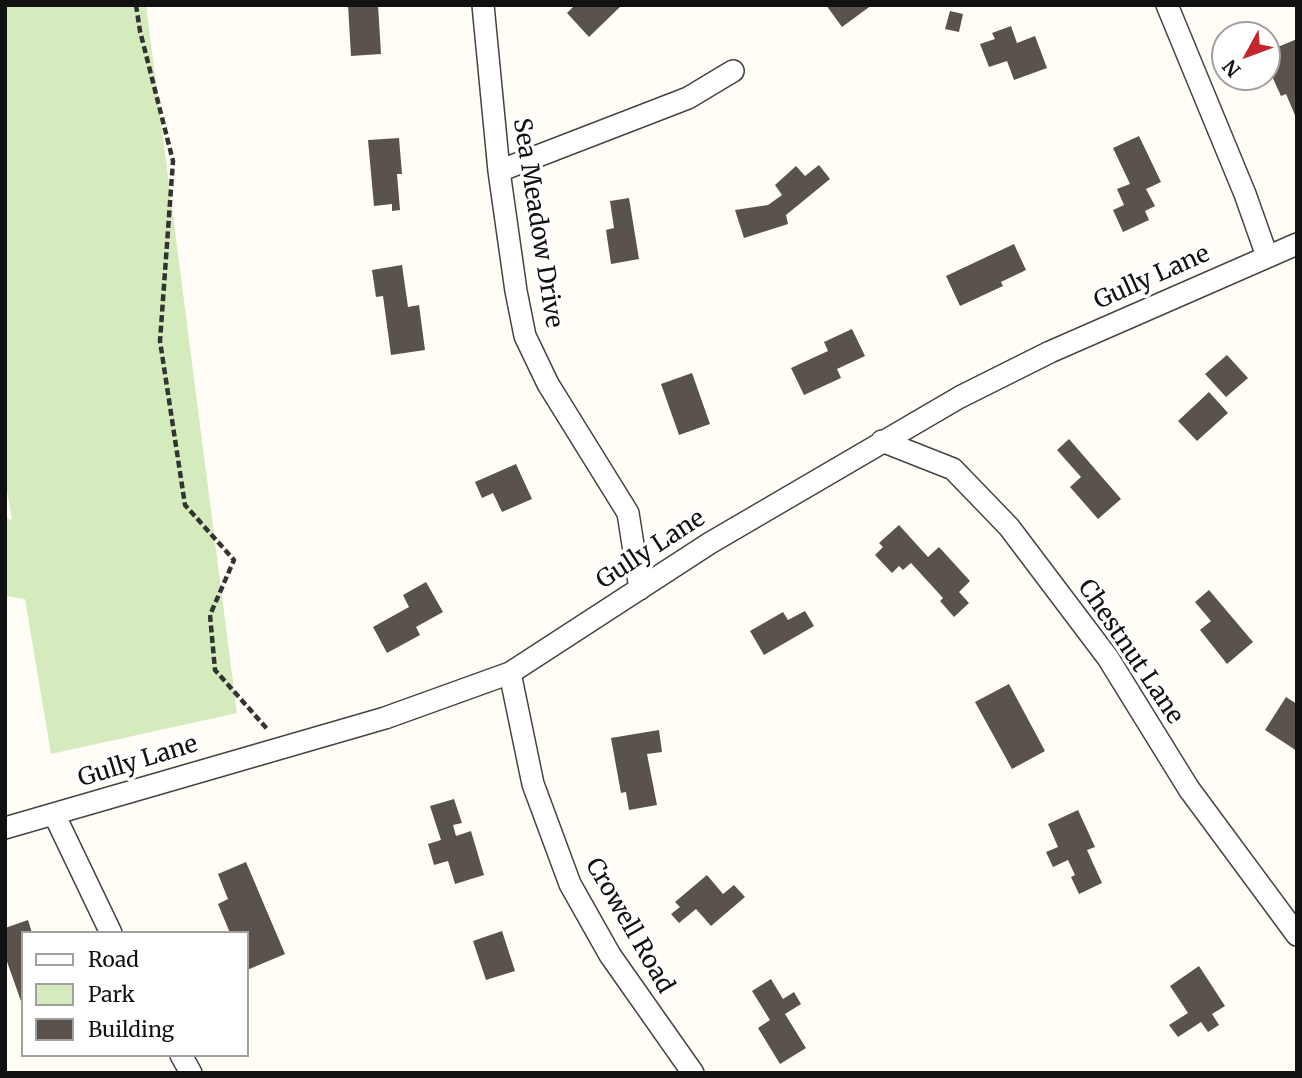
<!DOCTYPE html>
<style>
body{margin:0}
#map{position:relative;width:1302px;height:1078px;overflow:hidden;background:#fffdf5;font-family:Merriweather,serif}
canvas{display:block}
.frame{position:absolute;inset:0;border:7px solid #111;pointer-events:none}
.legend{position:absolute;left:21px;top:931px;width:228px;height:126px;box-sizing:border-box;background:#fff;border:2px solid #a0a0a0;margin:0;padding:9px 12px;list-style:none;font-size:21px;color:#111}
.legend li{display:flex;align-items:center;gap:14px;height:35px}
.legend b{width:35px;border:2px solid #a0a0a0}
.north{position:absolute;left:1211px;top:21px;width:70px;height:70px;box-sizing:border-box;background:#fff;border:2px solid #a0a0a0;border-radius:50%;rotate:229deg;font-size:19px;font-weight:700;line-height:28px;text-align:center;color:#111}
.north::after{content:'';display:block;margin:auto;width:24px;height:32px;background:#c4262e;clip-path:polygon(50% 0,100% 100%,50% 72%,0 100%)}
</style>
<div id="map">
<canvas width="1302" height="1078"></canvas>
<div class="frame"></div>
<ul class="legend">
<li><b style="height:9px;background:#fff"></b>Road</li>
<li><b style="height:19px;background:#d5ebbd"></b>Park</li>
<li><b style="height:19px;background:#5a524d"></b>Building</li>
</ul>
<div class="north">N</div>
</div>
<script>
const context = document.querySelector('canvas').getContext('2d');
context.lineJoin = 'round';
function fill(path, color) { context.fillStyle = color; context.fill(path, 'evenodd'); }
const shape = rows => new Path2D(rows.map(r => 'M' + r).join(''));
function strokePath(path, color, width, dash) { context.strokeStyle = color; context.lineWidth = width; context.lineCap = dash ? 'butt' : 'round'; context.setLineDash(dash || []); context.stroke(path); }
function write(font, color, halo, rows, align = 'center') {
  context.font = font + ' Merriweather,serif'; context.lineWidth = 7; context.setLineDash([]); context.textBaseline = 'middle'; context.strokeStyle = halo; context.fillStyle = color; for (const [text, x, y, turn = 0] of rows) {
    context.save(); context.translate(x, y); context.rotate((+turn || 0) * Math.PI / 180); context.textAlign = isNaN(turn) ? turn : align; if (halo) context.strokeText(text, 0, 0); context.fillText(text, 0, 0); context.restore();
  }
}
const green = shape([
 [5,5,146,5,237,713,51,754,25,599,5,596,5,518,12,520,5,479]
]);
const building = shape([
 [348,5,378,5,381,54,351,56],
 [575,5,622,5,589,37,567,13],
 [826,5,872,5,842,27],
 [950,11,963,14,959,32,945,29],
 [1011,26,1017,43,1035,36,1047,68,1014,80,1007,61,989,67,980,44,995,39,992,33],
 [1297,39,1297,120,1286,94,1281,96,1271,74,1277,72,1268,51],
 [1139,136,1161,182,1146,189,1155,206,1145,211,1149,220,1123,232,1113,210,1124,205,1117,189,1130,184,1113,148],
 [399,138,402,174,397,174,400,210,392,211,392,204,374,206,368,140],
 [819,165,830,179,786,215,788,224,744,238,735,210,768,205,782,195,775,185,796,166,805,176],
 [629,198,639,259,611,264,606,230,614,228,610,201],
 [1014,244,1026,270,1001,282,1003,286,960,306,946,276],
 [402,265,408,307,419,305,425,350,391,355,383,296,376,297,372,270],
 [852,329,865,356,837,369,841,378,804,395,791,368,828,351,824,342],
 [1227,355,1248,378,1226,397,1205,374],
 [692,373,710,424,679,435,661,384],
 [1209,392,1228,413,1197,441,1178,421],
 [1069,439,1121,499,1098,519,1070,487,1081,477,1057,450],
 [516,464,532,499,502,512,493,493,482,498,475,482],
 [899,525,928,557,939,547,970,581,959,592,969,603,954,617,940,601,943,598,911,563,903,570,899,566,892,573,875,555,883,547,879,543],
 [426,582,443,612,416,627,420,635,387,653,373,627,409,607,403,595],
 [1209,590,1253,642,1227,664,1200,630,1211,621,1195,602],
 [805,611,814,626,764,655,750,631,783,612,788,620],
 [1009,684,1045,751,1012,769,975,702],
 [1286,697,1297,704,1297,751,1265,730],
 [659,730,662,752,647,754,657,805,629,810,626,792,621,793,611,738],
 [454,799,462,823,453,825,456,836,471,831,484,875,455,884,448,861,434,865,428,844,441,840,430,806],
 [1078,810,1095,847,1087,850,1102,883,1079,894,1071,877,1075,875,1068,860,1053,867,1046,852,1058,847,1048,824],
 [246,862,285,954,247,970,247,933,230,933,218,904,228,899,218,874],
 [707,875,723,894,734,885,745,897,711,926,696,909,679,923,671,914,680,907,675,902],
 [28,920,32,933,23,933,22,1004,5,956,5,928],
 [502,931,515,971,486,980,473,941],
 [1199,966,1225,1006,1212,1014,1219,1025,1208,1032,1201,1022,1178,1037,1169,1025,1188,1013,1170,986],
 [771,979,783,999,794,992,801,1004,785,1014,806,1048,780,1064,758,1028,770,1020,752,991]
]);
const path = shape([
 [136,5,140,31,173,161,160,341,185,505,234,560,210,615,215,670,268,730]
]);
const street = shape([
 [483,5,499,171,516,291,525,336,548,384,628,513,640,589],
 [1167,5,1245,194,1267,256],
 [499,171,688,98,733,71],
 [882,441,953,469,1009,527,1108,658,1189,789,1297,935],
 [510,673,533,784,570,884,610,955,693,1073],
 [54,814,111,933],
 [5,828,385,718,510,673,710,543,960,397,1050,352,1297,244],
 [181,1055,191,1073]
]);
const streetNames = [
 ["Sea Meadow Drive",537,223,81],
 ["Gully Lane",1152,278,-24],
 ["Gully Lane",651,550,-33],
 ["Chestnut Lane",1130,652,56],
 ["Gully Lane",138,762,-17],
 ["Crowell Road",629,926,60]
];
fill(green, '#d5ebbd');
fill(building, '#5a524d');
strokePath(street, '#444', 24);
strokePath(path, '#333', 4.5, [7, 3.5]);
strokePath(street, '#fff', 21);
write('24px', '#111', '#fff', streetNames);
</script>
